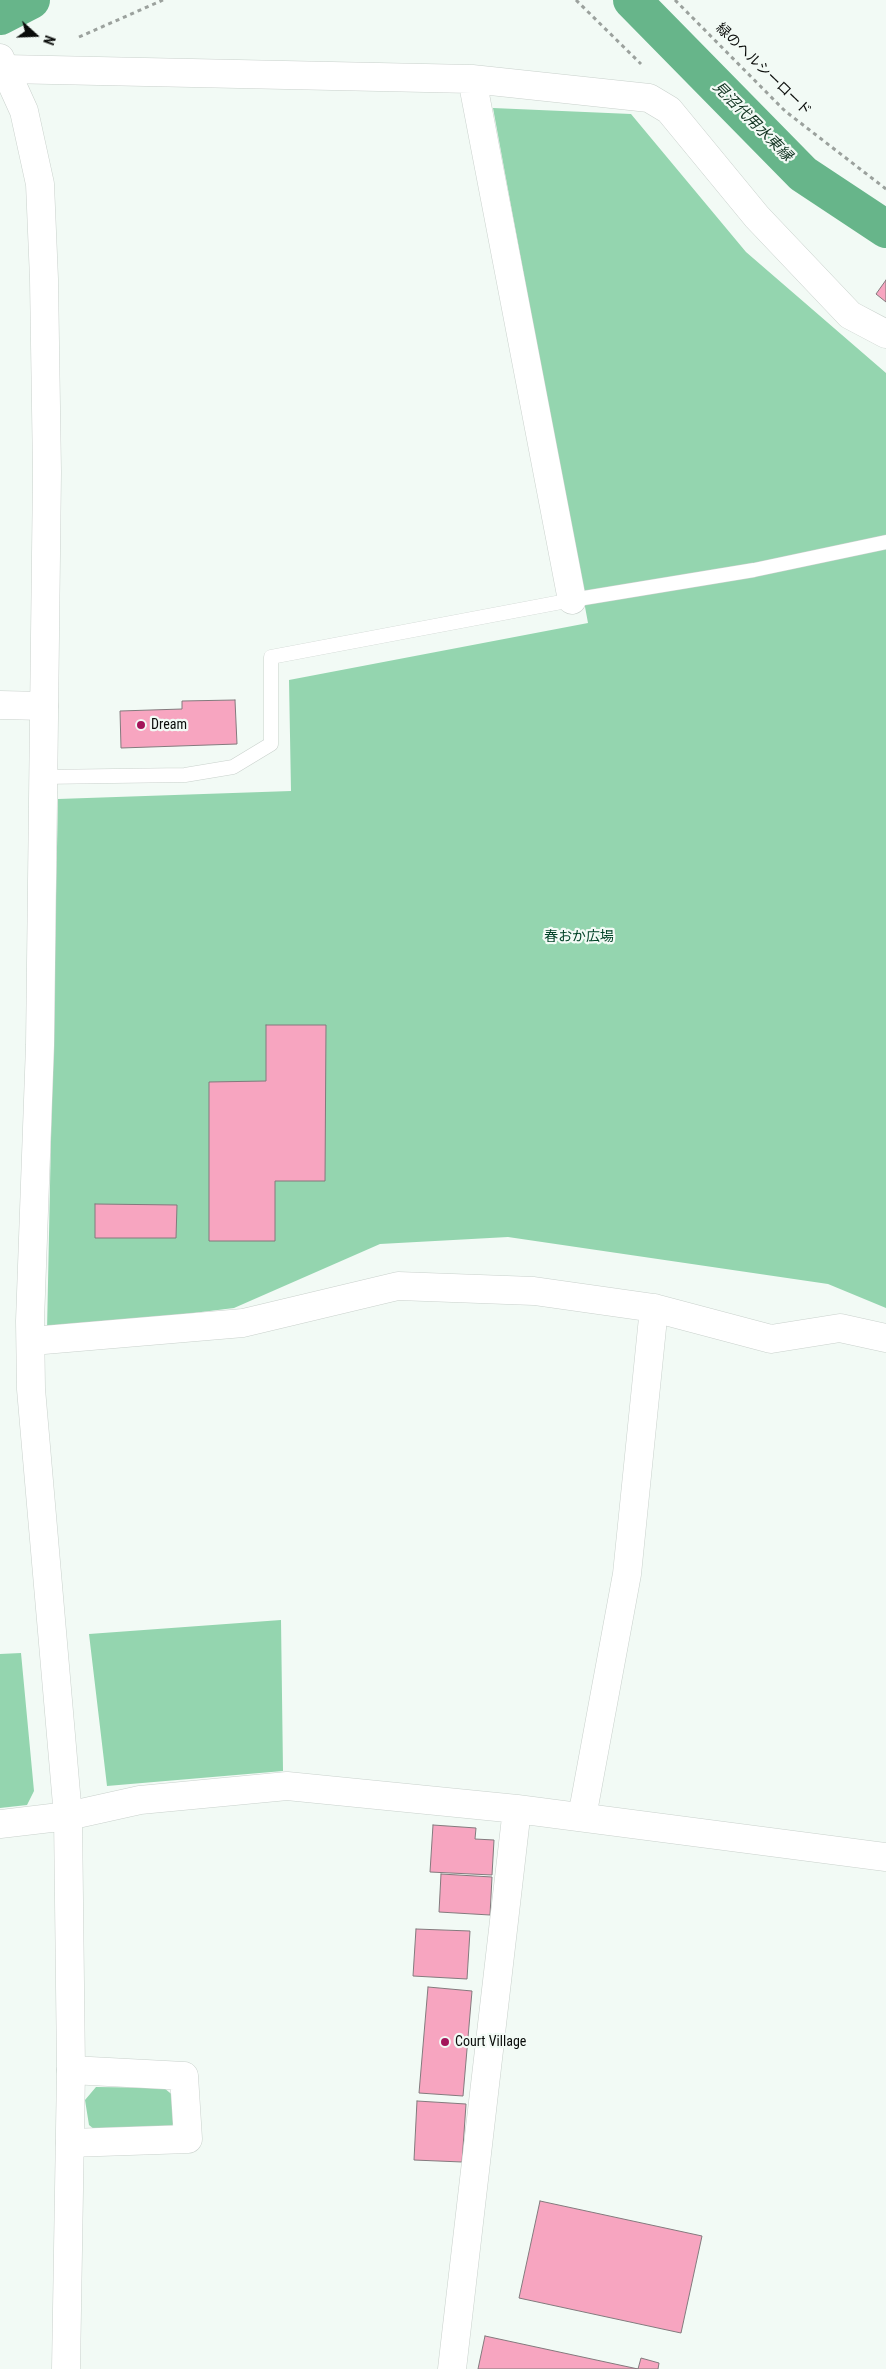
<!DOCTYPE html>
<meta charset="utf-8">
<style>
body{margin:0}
#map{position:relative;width:886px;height:2369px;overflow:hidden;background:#f2faf5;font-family:"Roboto Condensed",sans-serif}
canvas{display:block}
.north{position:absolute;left:10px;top:10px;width:50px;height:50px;-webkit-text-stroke:4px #f2faf5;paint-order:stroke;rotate:110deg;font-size:14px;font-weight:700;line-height:20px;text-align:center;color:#0a0c0a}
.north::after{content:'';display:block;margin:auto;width:18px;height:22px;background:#0a0c0a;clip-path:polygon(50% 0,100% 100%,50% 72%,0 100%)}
</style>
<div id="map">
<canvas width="886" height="2369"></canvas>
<div class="north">N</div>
</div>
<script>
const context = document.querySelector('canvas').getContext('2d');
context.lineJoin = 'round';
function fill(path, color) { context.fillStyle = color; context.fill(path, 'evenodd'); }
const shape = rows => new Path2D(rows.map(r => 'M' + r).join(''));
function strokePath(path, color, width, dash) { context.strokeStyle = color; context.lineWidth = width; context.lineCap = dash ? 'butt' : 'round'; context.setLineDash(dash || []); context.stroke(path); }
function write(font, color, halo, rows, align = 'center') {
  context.font = font + ' "Roboto Condensed","Noto Sans JP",sans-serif'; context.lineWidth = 4.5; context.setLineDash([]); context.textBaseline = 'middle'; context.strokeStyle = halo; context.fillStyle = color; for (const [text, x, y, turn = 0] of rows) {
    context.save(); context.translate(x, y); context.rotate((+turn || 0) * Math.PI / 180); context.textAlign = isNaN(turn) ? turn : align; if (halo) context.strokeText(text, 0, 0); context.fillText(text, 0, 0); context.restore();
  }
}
const green = shape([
 [493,108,631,114,746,252,886,373,886,1308,828,1284,508,1237,380,1244,234,1308,47,1331,58,799,291,791,289,680,588,623],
 [281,1620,283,1771,107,1786,89,1634],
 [21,1653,34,1791,27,1805,0,1808,0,1654],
 [96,2087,164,2088,175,2097,178,2117,169,2130,100,2134,89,2125,85,2100]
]);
const canal = shape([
 [632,0,803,174,886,229],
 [0,16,31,0]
]);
const building = shape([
 [886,280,886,302,876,294,886,280],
 [235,700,237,744,121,748,120,711,182,709,182,701,235,700],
 [266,1025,326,1025,325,1181,275,1181,275,1241,209,1241,209,1082,266,1081,266,1025],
 [95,1204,177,1205,176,1238,95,1238,95,1204],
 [433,1825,476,1828,475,1839,494,1840,492,1875,430,1872,433,1825],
 [441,1874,492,1877,490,1915,439,1912,441,1874],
 [416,1929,470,1931,467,1979,413,1976,416,1929],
 [428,1987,472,1991,463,2096,419,2093,428,1987],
 [417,2101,466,2104,462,2162,414,2160,417,2101],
 [540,2201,702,2236,681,2333,519,2298,540,2201],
 [485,2336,638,2369,641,2358,659,2363,658,2369,478,2369,485,2336]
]);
const path = shape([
 [576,0,641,64],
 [675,0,785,111,886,189],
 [79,37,163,0]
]);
const lane = shape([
 [42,777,185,775,233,767,271,744,271,657,572,600,754,570,886,542]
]);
const street = shape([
 [5,69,472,79,649,98,669,110,757,217,850,315,886,334],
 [472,79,572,600],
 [0,705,44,706],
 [32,1341,243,1323,398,1286,534,1291,654,1308,771,1339,840,1328,886,1338],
 [68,1816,140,1800,287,1786,517,1809,886,1857],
 [582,1817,627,1574,654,1308],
 [70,2143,188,2139,184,2076,71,2070],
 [452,2369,517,1809]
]);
const secondary = shape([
 [0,58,24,111,40,184,44,279,47,472,40,1045,30,1321,31,1389,68,1816,71,2070,66,2369],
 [0,1824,68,1816]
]);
const markers = [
 [141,725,5,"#a3155a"],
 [445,2042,5,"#a3155a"]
];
const streetNames = [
 ["緑のヘルシーロード",763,70,44]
];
const poiNames = [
 ["Dream",151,725],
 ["Court Village",455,2042]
];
const parkNames = [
 ["春おか広場",579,937]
];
const waterNames = [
 ["見沼代用水東縁",752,122,45]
];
fill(green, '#94d5af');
strokePath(canal, '#67b58a', 38);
fill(building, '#f7a5c0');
strokePath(building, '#837a7d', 1);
strokePath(lane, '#c9d1cc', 15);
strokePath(street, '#c9d1cc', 29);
strokePath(secondary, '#c9d1cc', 29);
strokePath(path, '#9ba19d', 3, [4, 4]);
strokePath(lane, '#fff', 14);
strokePath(street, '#fff', 28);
strokePath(secondary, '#fff', 28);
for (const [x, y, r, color] of markers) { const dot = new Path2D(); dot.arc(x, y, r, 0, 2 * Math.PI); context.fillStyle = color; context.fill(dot); strokePath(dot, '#f2faf5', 2); }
write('14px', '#0a0c0a', '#f2faf5', streetNames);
write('14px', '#0a0c0a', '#f2faf5', poiNames, 'left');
write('14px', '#004226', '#f2faf5', parkNames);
write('italic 15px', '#103220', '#f2faf5', waterNames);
</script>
